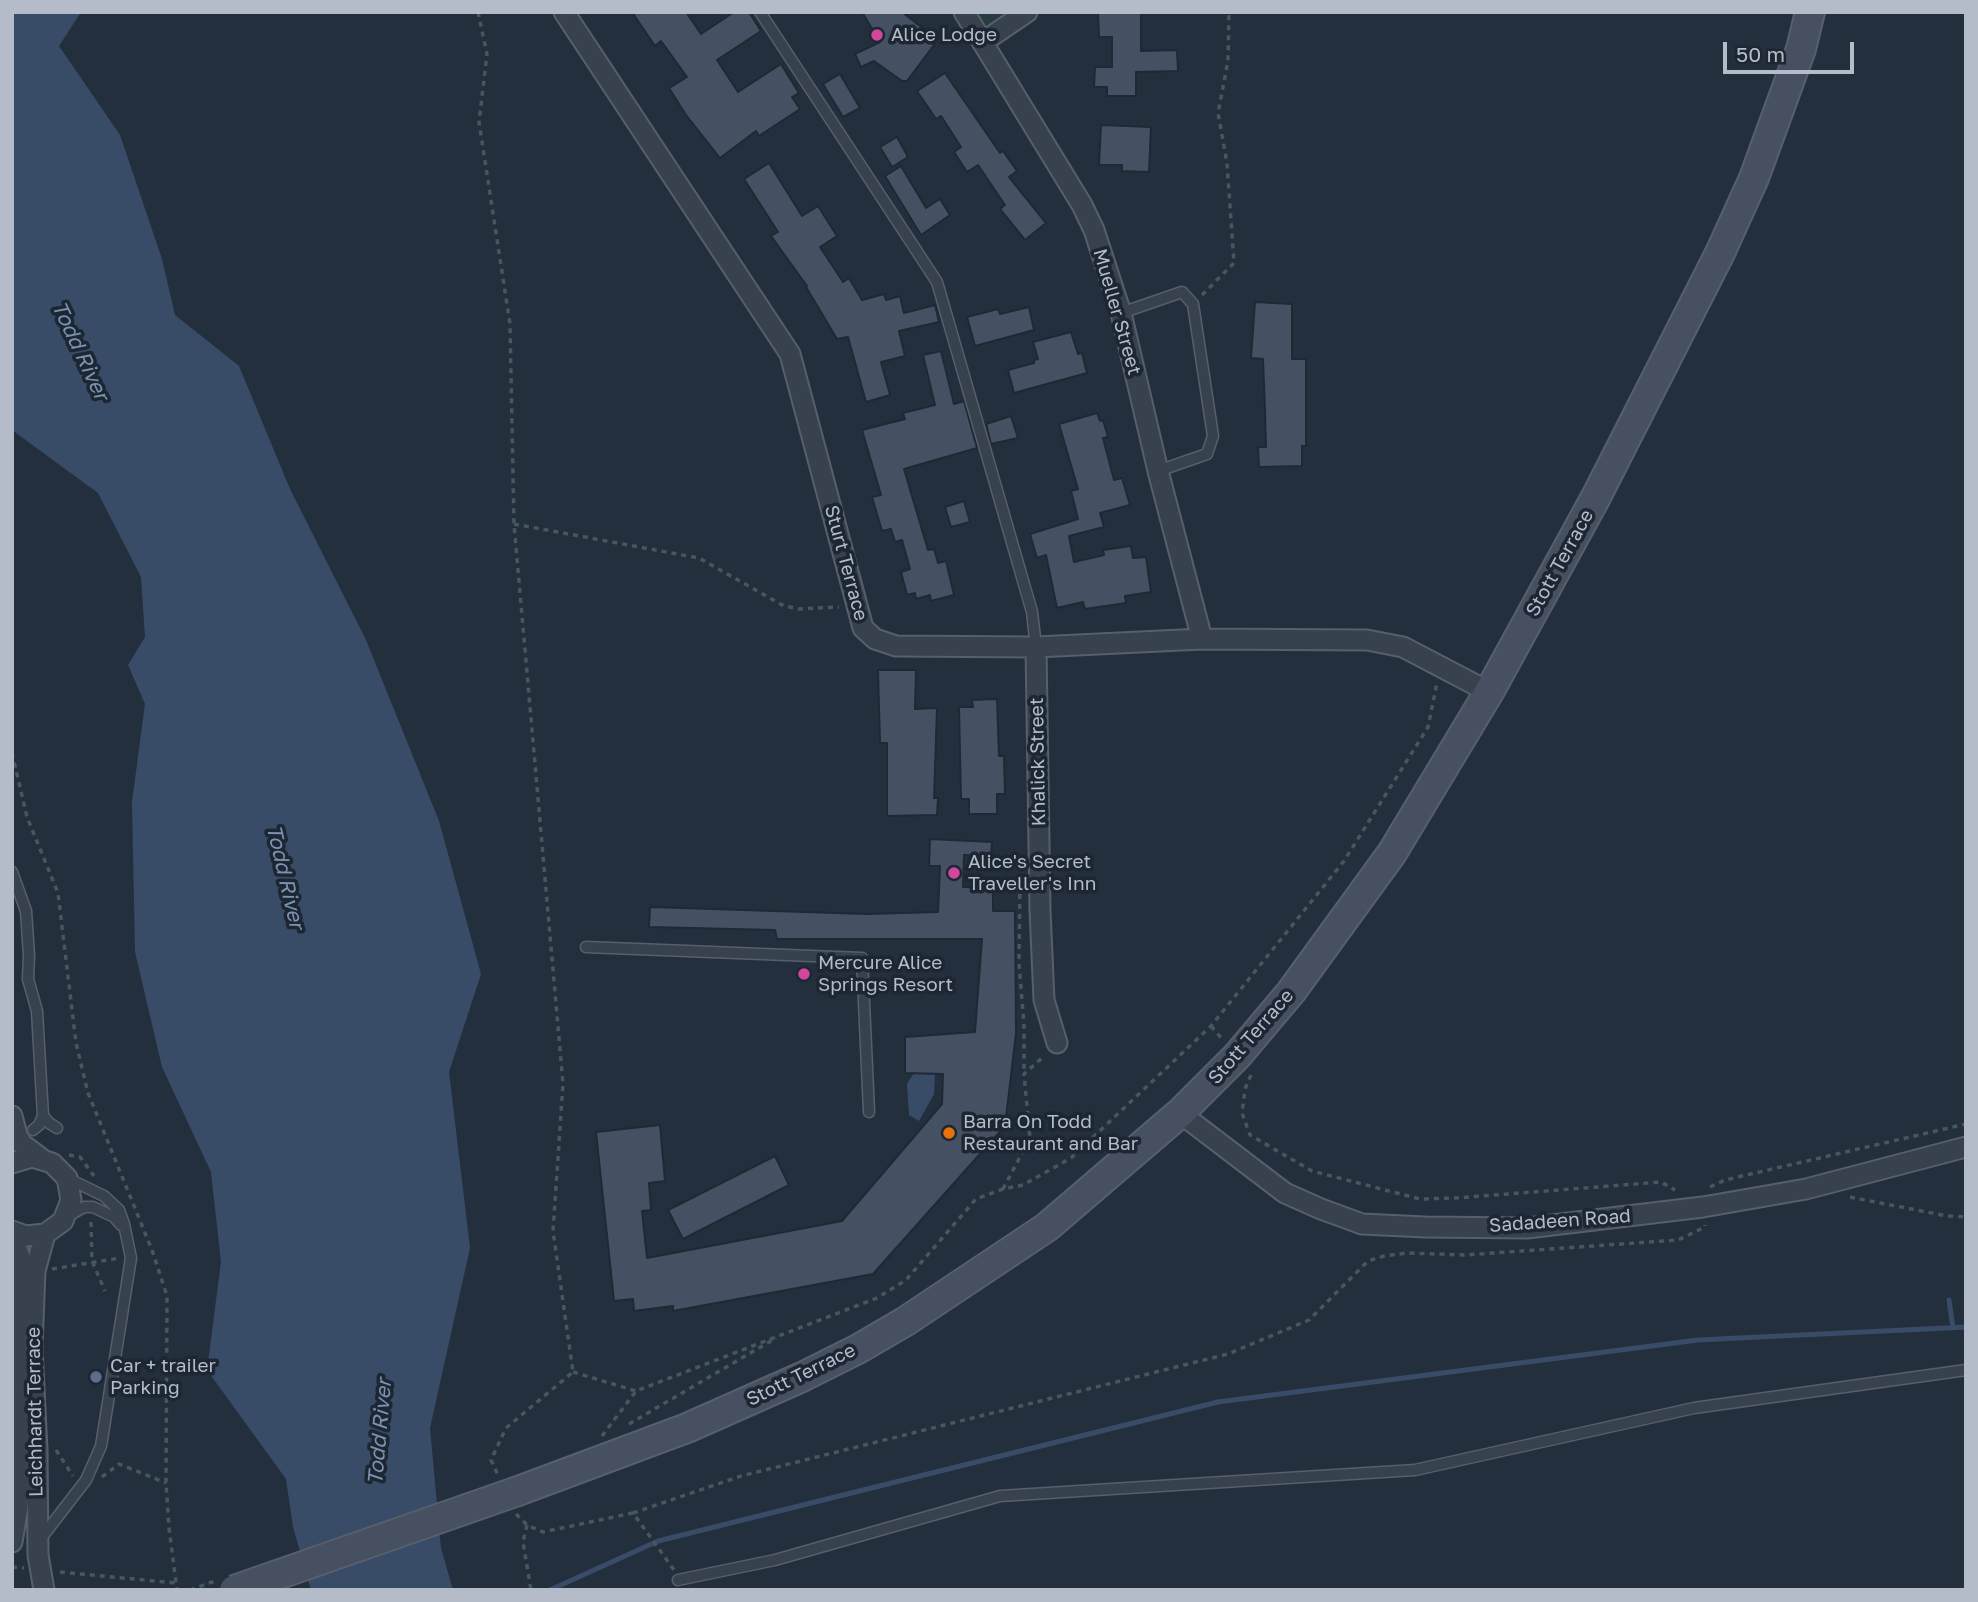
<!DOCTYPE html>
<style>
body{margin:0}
#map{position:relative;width:1978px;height:1602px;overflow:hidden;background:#242f3e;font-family:"Golos Text",sans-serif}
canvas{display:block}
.frame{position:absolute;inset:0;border:14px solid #b4bcc9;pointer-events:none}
.scale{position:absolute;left:1723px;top:42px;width:131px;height:32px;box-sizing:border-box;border:4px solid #b4bcc9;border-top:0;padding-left:9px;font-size:21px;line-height:24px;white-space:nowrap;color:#b4bcc9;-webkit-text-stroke:5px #1d2633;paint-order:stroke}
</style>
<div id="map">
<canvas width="1978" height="1602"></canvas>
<div class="frame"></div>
<div class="scale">50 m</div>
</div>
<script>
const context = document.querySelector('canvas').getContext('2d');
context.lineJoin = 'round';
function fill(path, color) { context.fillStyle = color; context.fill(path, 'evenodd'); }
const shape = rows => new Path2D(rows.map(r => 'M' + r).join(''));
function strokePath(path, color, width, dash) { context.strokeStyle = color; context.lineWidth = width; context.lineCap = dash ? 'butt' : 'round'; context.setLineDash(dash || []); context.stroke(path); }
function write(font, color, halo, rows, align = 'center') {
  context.font = font + ' "Golos Text",sans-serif'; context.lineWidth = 7; context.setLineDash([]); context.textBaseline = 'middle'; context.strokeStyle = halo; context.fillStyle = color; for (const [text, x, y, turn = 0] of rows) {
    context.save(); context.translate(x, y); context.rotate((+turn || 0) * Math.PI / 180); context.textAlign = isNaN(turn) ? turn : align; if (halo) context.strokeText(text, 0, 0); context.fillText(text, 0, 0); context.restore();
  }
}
const green = shape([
 [964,12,1027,12,983,42]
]);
const water = shape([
 [12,12,81,12,59,46,120,135,162,259,175,315,239,366,290,489,366,640,439,821,481,974,449,1072,470,1248,430,1428,441,1548,453,1590,311,1590,293,1527,286,1479,207,1370,221,1262,211,1172,162,1067,135,952,132,802,145,704,128,665,145,637,141,577,98,493,12,430],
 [914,1073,935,1074,934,1094,919,1121,909,1115,907,1084]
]);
const stream = shape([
 [1949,1300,1953,1328],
 [550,1590,658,1541,1218,1402,1698,1340,1966,1327]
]);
const building = shape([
 [632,12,686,12,701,34,734,12,749,12,761,31,717,60,738,92,781,64,799,93,792,97,800,109,759,136,756,131,720,158,686,115,669,88,687,77,661,41,655,46,632,12],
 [862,12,902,12,924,29,920,35,934,45,907,81,902,81,874,61,861,67,855,54,880,42,862,12],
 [1098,12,1141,12,1141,51,1177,50,1178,71,1136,72,1136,96,1107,96,1107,87,1094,87,1095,67,1112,67,1112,37,1099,37,1098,12],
 [945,73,1000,153,1003,151,1017,171,1009,177,1046,223,1025,240,1000,209,1005,205,978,165,967,172,954,152,961,147,941,116,936,119,917,91,945,73],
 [840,74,860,108,843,117,823,84,840,74],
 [1101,125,1151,127,1149,172,1122,171,1122,165,1099,165,1101,125],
 [897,137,908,157,892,167,880,147,897,137],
 [769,163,802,216,818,206,837,236,820,247,843,282,849,278,862,300,884,294,886,300,900,296,904,313,935,305,939,322,899,331,905,356,881,362,890,395,866,402,848,337,837,339,806,287,807,286,771,236,778,232,744,179,769,163],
 [901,166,926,208,940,199,950,215,921,235,885,176,901,166],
 [1255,302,1292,304,1292,359,1306,359,1306,446,1302,446,1302,466,1259,467,1258,447,1266,447,1265,412,1263,359,1251,358,1255,302],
 [1029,307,1034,330,975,346,967,317,998,309,1000,314,1029,307],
 [1071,332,1078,354,1082,353,1087,373,1014,393,1008,370,1034,363,1034,360,1038,359,1033,342,1071,332],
 [941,351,954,404,964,401,977,448,904,469,928,550,934,549,938,563,946,561,954,595,931,601,930,595,916,599,915,593,907,595,901,572,910,569,902,540,895,542,891,529,882,531,872,497,881,495,862,430,905,419,903,413,935,405,923,355,941,351],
 [1097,413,1100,421,1103,420,1108,437,1103,438,1114,480,1122,478,1130,505,1100,513,1104,527,1069,536,1074,562,1104,555,1103,550,1131,546,1133,558,1146,557,1151,592,1125,596,1126,603,1085,609,1083,602,1057,608,1046,555,1037,558,1030,534,1078,519,1071,491,1078,489,1059,424,1097,413],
 [1011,416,1018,438,991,444,986,424,1011,416],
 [964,501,970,522,951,527,945,507,964,501],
 [878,670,916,670,915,709,937,708,934,798,938,798,937,815,887,816,887,743,880,743,878,670],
 [997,699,999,756,1004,756,1005,794,997,794,997,814,969,814,969,799,961,799,959,707,973,707,972,700,997,699],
 [930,839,992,842,991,856,964,855,963,887,993,887,993,911,1015,911,1016,1033,1005,1126,873,1274,673,1311,673,1306,634,1311,633,1299,614,1301,596,1132,660,1125,665,1181,649,1183,651,1210,642,1211,647,1258,842,1221,942,1104,943,1074,905,1073,905,1037,975,1032,982,939,777,939,775,930,649,927,650,907,867,914,938,912,940,866,929,866,930,839],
 [775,1156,789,1185,683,1239,668,1210,775,1156]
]);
const path = shape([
 [478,12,487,54,479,122,510,324,514,524,563,1084,553,1231,573,1372,506,1428,491,1460,498,1475],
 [1202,295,1234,263,1227,163,1218,113,1228,61,1229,12],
 [514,524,699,558,784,606,799,609,839,607],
 [12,753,27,817,58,893,76,1043,88,1093,152,1250,167,1296,166,1483,169,1528,177,1590],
 [1020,884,1019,963,1024,1025,1024,1074],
 [1211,1026,1223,1040],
 [1251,1075,1245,1089,1242,1113,1250,1135,1312,1171,1420,1199,1456,1198,1661,1182,1675,1190],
 [69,1155,80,1157,94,1176],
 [1710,1187,1725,1180,1966,1124],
 [1003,1189,1030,1138,1024,1074,1044,1056],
 [1850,1197,1947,1216,1966,1217],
 [91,1222,92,1261,105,1291],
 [52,1269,120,1258],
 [573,1372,636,1391],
 [629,1424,776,1338],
 [602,1436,636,1391,877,1298,906,1280,976,1199,1003,1189,1023,1185,1071,1158,1211,1026,1344,861,1428,727,1437,683],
 [56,1450,73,1476],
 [102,1477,119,1464,166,1483],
 [633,1513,741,1476,1228,1354,1309,1320,1368,1261,1384,1256,1407,1253,1465,1255,1678,1240,1705,1227,1705,1225],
 [516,1514,527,1525,543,1532,633,1513,674,1570],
 [527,1525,523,1542,531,1590],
 [12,1567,24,1568],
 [60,1572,176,1583]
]);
const service = shape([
 [760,12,937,282,1032,612,1036,647],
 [1121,313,1182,292,1193,304,1213,436,1207,454,1158,471],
 [12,872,26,911,29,956,28,979,37,1011,43,1116,49,1123,57,1128],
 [586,947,862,958,869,1112],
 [33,1130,39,1125,43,1116],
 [68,1216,84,1207,93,1207,114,1217,121,1225],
 [39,1541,86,1480,101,1446,131,1258,124,1224,119,1210,104,1196,67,1178],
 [678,1580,775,1560,1000,1496,1415,1470,1694,1408,1966,1370]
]);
const minor = shape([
 [564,12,790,354,863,628,875,639,896,646,1036,647,1202,639,1367,640,1403,647,1489,692],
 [964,12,1082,205,1094,230,1121,313,1158,471,1202,639],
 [983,42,1027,12],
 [1036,647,1040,910,1044,1000,1057,1043],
 [1180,1113,1285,1193,1321,1209,1362,1224,1425,1227,1527,1228,1703,1207,1806,1189,1966,1147],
 [12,1116,17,1135,22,1144,42,1159],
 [12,1163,32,1157,52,1163,67,1178,71,1200,63,1221,45,1234,26,1236,12,1231],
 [12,1236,21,1260,17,1321,18,1387,23,1427,18,1507,12,1542],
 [44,1590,38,1555,37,1450,32,1347,35,1271,45,1234]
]);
const secondary = shape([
 [518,1491,687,1428,802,1377,858,1349,906,1321,1047,1227,1180,1113,1237,1056,1291,992,1392,853,1489,692,1596,497,1720,253,1754,178,1801,49,1810,12]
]);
const pathBridge = shape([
 [190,1590,215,1581]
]);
const secondaryBridge = shape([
 [234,1590,518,1491]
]);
const markers = [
 [877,35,7,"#d1479c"],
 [954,873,7,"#d1479c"],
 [804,974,7,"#d1479c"],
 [949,1133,7,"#e8710a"],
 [96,1377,7,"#5c6f8a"]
];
const poiNames = [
 ["Alice Lodge",891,35],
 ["Alice's Secret",968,862],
 ["Traveller's Inn",968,884],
 ["Mercure Alice",818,963],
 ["Springs Resort",818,985],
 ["Barra On Todd",963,1122],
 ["Restaurant and Bar",963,1144],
 ["Car + trailer",110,1366],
 ["Parking",110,1388]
];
const streetNames = [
 ["Mueller Street",1117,312,74],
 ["Sturt Terrace",846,563,75],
 ["Stott Terrace",1560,563,-61],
 ["Khalick Street",1038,762,-91],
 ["Stott Terrace",1251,1037,-49],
 ["Sadadeen Road",1560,1221,-4],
 ["Stott Terrace",801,1375,-26],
 ["Leichhardt Terrace",35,1412,-91]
];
const waterNames = [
 ["Todd River",80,351,65],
 ["Todd River",285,877,77],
 ["Todd River",380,1432,-85]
];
fill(green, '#263c3f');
fill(water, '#394c67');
strokePath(stream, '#394c67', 5);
fill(building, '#455162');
strokePath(building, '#1f2835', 2);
strokePath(service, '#565f6c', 13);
strokePath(minor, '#565f6c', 23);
strokePath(secondary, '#565f6c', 32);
strokePath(path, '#44595c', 3.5, [5, 5]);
strokePath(service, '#38414e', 10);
strokePath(minor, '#38414e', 19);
strokePath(secondary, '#465061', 28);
strokePath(secondaryBridge, '#565f6c', 32, []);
strokePath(pathBridge, '#44595c', 3.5, [5, 5]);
strokePath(secondaryBridge, '#465061', 28);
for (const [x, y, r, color] of markers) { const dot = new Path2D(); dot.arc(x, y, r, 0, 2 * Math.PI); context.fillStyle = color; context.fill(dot); strokePath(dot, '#1d2633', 2.5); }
write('19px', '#b4bcc9', '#1d2633', poiNames, 'left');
write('19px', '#b4bcc9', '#1d2633', streetNames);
write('italic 21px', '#7c92b1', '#1d2633', waterNames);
</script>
